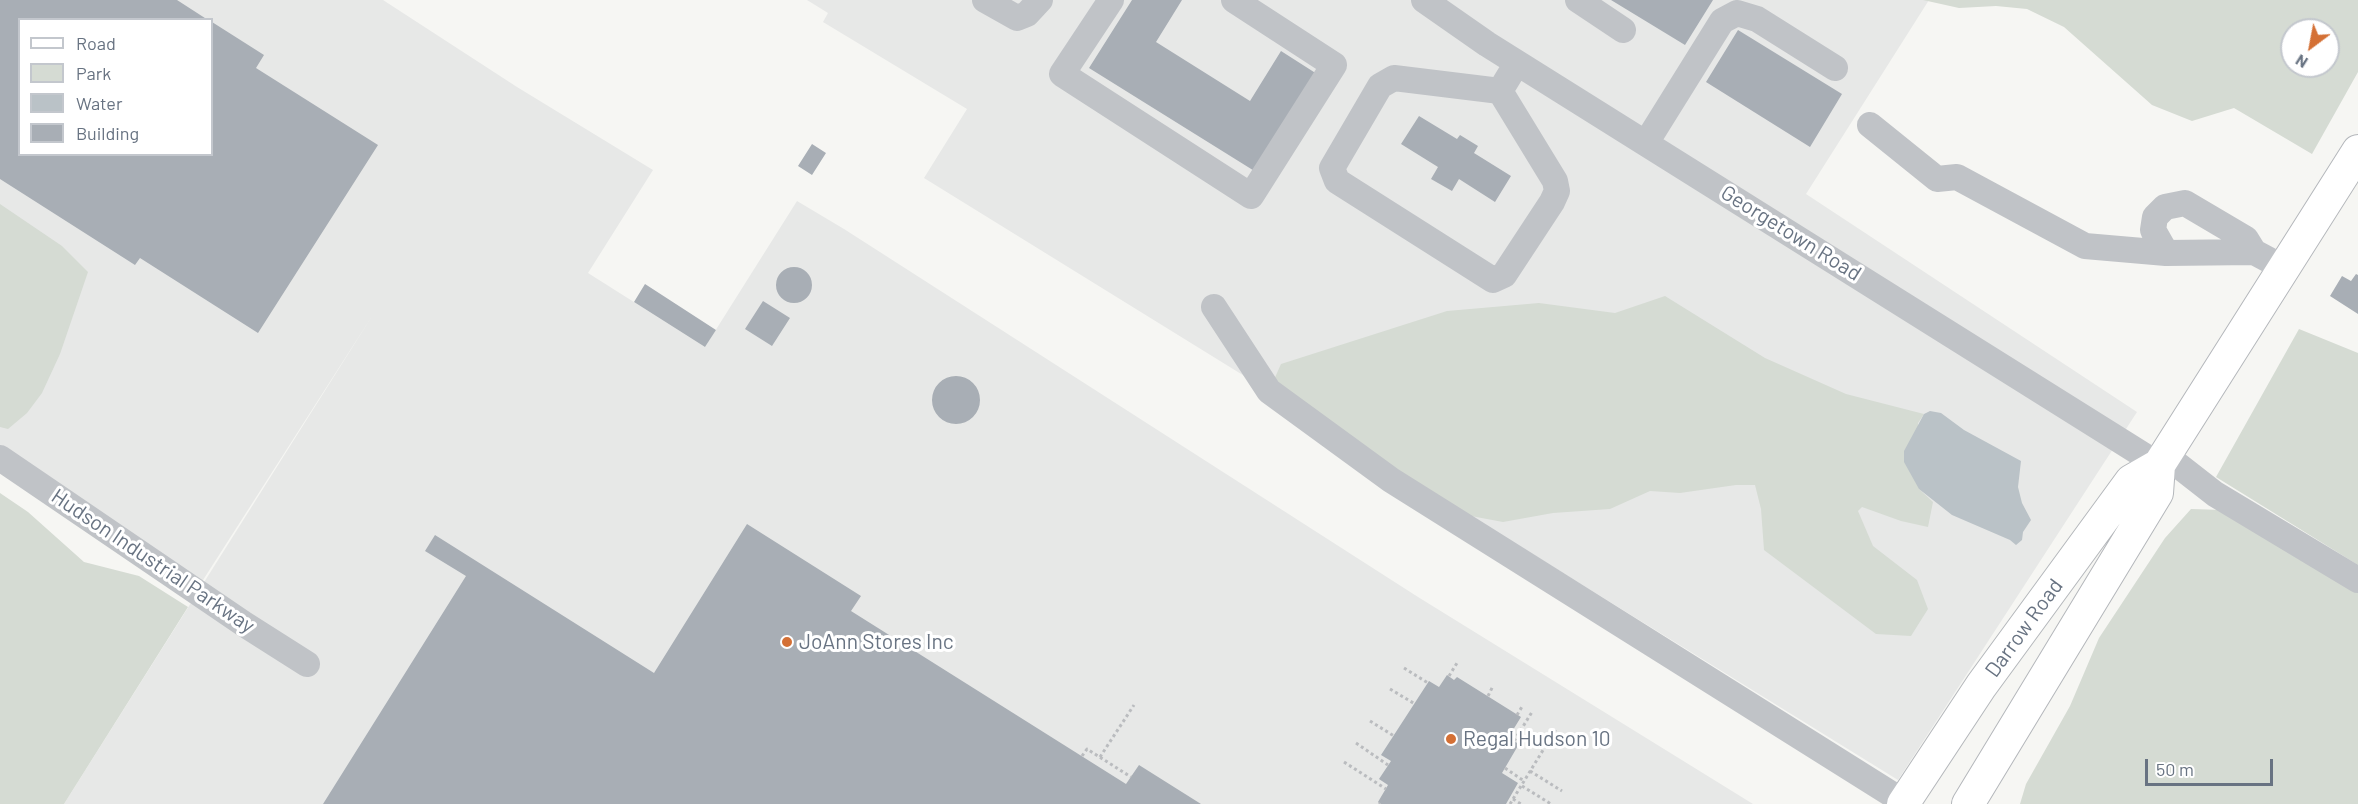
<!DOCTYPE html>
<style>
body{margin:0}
#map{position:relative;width:2358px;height:804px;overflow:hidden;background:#f6f6f3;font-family:Barlow,sans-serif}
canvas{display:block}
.legend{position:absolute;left:18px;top:18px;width:195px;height:138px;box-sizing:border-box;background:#fff;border:2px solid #c3c7cd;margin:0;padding:8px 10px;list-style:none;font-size:18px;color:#687382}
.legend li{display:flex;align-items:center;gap:12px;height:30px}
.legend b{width:30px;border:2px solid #c3c7cd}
.north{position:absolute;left:2280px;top:18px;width:60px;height:60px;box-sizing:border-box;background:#fff;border:2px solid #c3c7cd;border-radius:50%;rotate:212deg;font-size:16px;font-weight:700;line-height:24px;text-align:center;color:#687382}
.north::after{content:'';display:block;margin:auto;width:21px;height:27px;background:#d47035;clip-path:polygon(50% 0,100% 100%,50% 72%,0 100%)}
.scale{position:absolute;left:2145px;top:759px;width:128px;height:27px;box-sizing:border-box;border:3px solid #687382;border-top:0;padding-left:8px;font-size:18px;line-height:21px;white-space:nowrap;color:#687382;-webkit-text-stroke:4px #fff;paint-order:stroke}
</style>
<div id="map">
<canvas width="2358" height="804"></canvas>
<ul class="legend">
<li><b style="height:8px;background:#fff"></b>Road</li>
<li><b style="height:16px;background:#d5dbd3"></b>Park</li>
<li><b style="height:16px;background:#bac2c7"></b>Water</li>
<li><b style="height:16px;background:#a8aeb5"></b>Building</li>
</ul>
<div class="north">N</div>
<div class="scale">50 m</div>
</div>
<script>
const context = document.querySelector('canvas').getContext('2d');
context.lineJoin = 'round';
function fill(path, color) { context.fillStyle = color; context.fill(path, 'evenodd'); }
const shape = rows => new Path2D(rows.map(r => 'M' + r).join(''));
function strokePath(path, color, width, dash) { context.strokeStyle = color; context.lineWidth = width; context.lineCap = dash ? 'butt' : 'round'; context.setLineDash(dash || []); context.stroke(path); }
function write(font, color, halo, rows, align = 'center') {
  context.font = font + ' Barlow,sans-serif'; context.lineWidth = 6; context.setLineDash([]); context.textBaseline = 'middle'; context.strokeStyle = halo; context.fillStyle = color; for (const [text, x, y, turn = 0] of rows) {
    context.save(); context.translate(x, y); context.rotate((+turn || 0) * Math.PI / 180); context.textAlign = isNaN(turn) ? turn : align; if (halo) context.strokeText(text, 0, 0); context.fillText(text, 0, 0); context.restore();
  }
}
const built = shape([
 [0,0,383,0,517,87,653,170,588,273,705,347,797,201,844,229,1418,597,1753,804,64,804,374,313,196,591,0,458],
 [20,20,212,20,212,154,20,154],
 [807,0,1929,0,1806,194,2137,412,1898,780,924,178,967,109,823,22,828,13]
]);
const green = shape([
 [1923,0,2358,0,2358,72,2312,154,2234,108,2192,121,2152,105,2064,27,2027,9,1996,6,1959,8],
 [2292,30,2328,30,2328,66,2292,66],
 [0,204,62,246,88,272,60,354,42,393,27,413,8,429,0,427],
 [1665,296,1765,358,1846,394,1924,414,1918,423,1919,489,1933,502,1928,527,1901,521,1862,507,1858,511,1873,546,1917,580,1928,609,1911,636,1876,634,1764,550,1761,509,1755,485,1736,485,1680,493,1650,491,1610,509,1553,513,1503,522,1471,516,1269,391,1281,364,1447,311,1539,303,1615,313],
 [2299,329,2358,353,2358,565,2216,477],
 [0,493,28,512,84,562,139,576,188,607,64,804,0,804],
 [2191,509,2223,510,2358,591,2358,804,2020,804,2026,784,2070,706,2099,638,2165,538]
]);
const water = shape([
 [1930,411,1941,413,1964,430,2021,461,2018,487,2022,503,2031,520,2023,532,2022,540,2016,545,2010,540,1952,515,1919,489,1904,462,1904,451,1924,414]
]);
const building = shape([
 [0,0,177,0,208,20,20,20,20,154,212,154,212,22,264,55,256,68,378,145,258,333,140,258,135,265,0,179],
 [1132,0,1182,0,1156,42,1250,101,1281,51,1317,74,1256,172,1089,68],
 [1611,0,1713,0,1685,45],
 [1738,30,1842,94,1810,147,1706,82],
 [1419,116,1457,139,1460,135,1478,146,1474,153,1511,176,1495,202,1459,179,1452,191,1431,179,1438,167,1401,144],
 [812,144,826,153,812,175,798,166],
 '776 285a18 18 0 1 1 36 0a18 18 0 1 1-36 0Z',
 [2356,274,2358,275,2358,314,2330,296,2342,276,2351,281],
 [645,284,716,330,705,347,634,302],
 [763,301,790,318,772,346,745,329],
 '932 400a24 24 0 1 1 48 0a24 24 0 1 1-48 0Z',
 [747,524,861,596,851,611,1126,784,1139,765,1201,804,323,804,466,576,425,551,435,535,654,673],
 [1447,675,1454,680,1457,677,1521,717,1508,738,1519,744,1502,773,1518,783,1506,804,1381,804,1378,802,1388,785,1379,779,1391,761,1381,755,1429,681,1439,687]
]);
const path = shape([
 [1404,668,1428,683],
 [1449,676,1457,663],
 [1390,689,1415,704],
 [1488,696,1493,686],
 [1517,715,1523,705],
 [1370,721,1394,736],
 [1514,741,1532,712],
 [1356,743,1388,765],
 [1082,756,1087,749,1131,777],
 [1100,757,1134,705],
 [1344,762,1386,789],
 [1505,768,1524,781],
 [1530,771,1562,791],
 [1522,786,1551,804],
 [1513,799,1521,804],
 [1379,804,1380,803],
 [1510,804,1556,729]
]);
const minor = shape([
 [985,0,1017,18,1027,14,1040,0],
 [1111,0,1062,74,1251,196,1334,65,1234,0],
 [1424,0,1487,44,2159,465],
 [1578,0,1623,30],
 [1500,91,1394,78,1380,86,1332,168,1337,181,1493,280,1504,275,1552,202,1557,191,1555,181,1500,91,1517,63],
 [1870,125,1937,179,1957,177,2085,246,2166,253],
 [1646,143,1722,21,1737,13,1757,19,1835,68],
 [2254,252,2166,253,2153,230,2155,217,2165,207,2185,203,2246,239,2254,252,2284,268],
 [1214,307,1269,391,1391,480,1904,802],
 [2165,455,2215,494,2358,580],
 [0,458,244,624,307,664]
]);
const major = shape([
 [1903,804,1981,686,2131,481,2159,465,2358,151],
 [1968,804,2157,493,2159,465]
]);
const markers = [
 [787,642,6,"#d47035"],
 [1451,739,6,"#d47035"]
];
const streetNames = [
 ["Georgetown Road",1791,233,32],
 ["Hudson Industrial Parkway",153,561,34],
 ["Darrow Road",2024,628,-54]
];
const poiNames = [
 ["JoAnn Stores Inc",799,642],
 ["Regal Hudson 10",1463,739]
];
fill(built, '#e7e8e7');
fill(green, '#d5dbd3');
fill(water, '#bac2c7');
fill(building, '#a8aeb5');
strokePath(major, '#b4b7bb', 34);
strokePath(path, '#babcbf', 3, [3, 3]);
strokePath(minor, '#c0c3c7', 26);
strokePath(major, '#fff', 32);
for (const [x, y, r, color] of markers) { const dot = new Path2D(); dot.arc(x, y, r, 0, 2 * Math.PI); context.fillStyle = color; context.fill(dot); strokePath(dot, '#fff', 2); }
write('21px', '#687382', '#fff', streetNames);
write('21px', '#687382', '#fff', poiNames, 'left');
</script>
